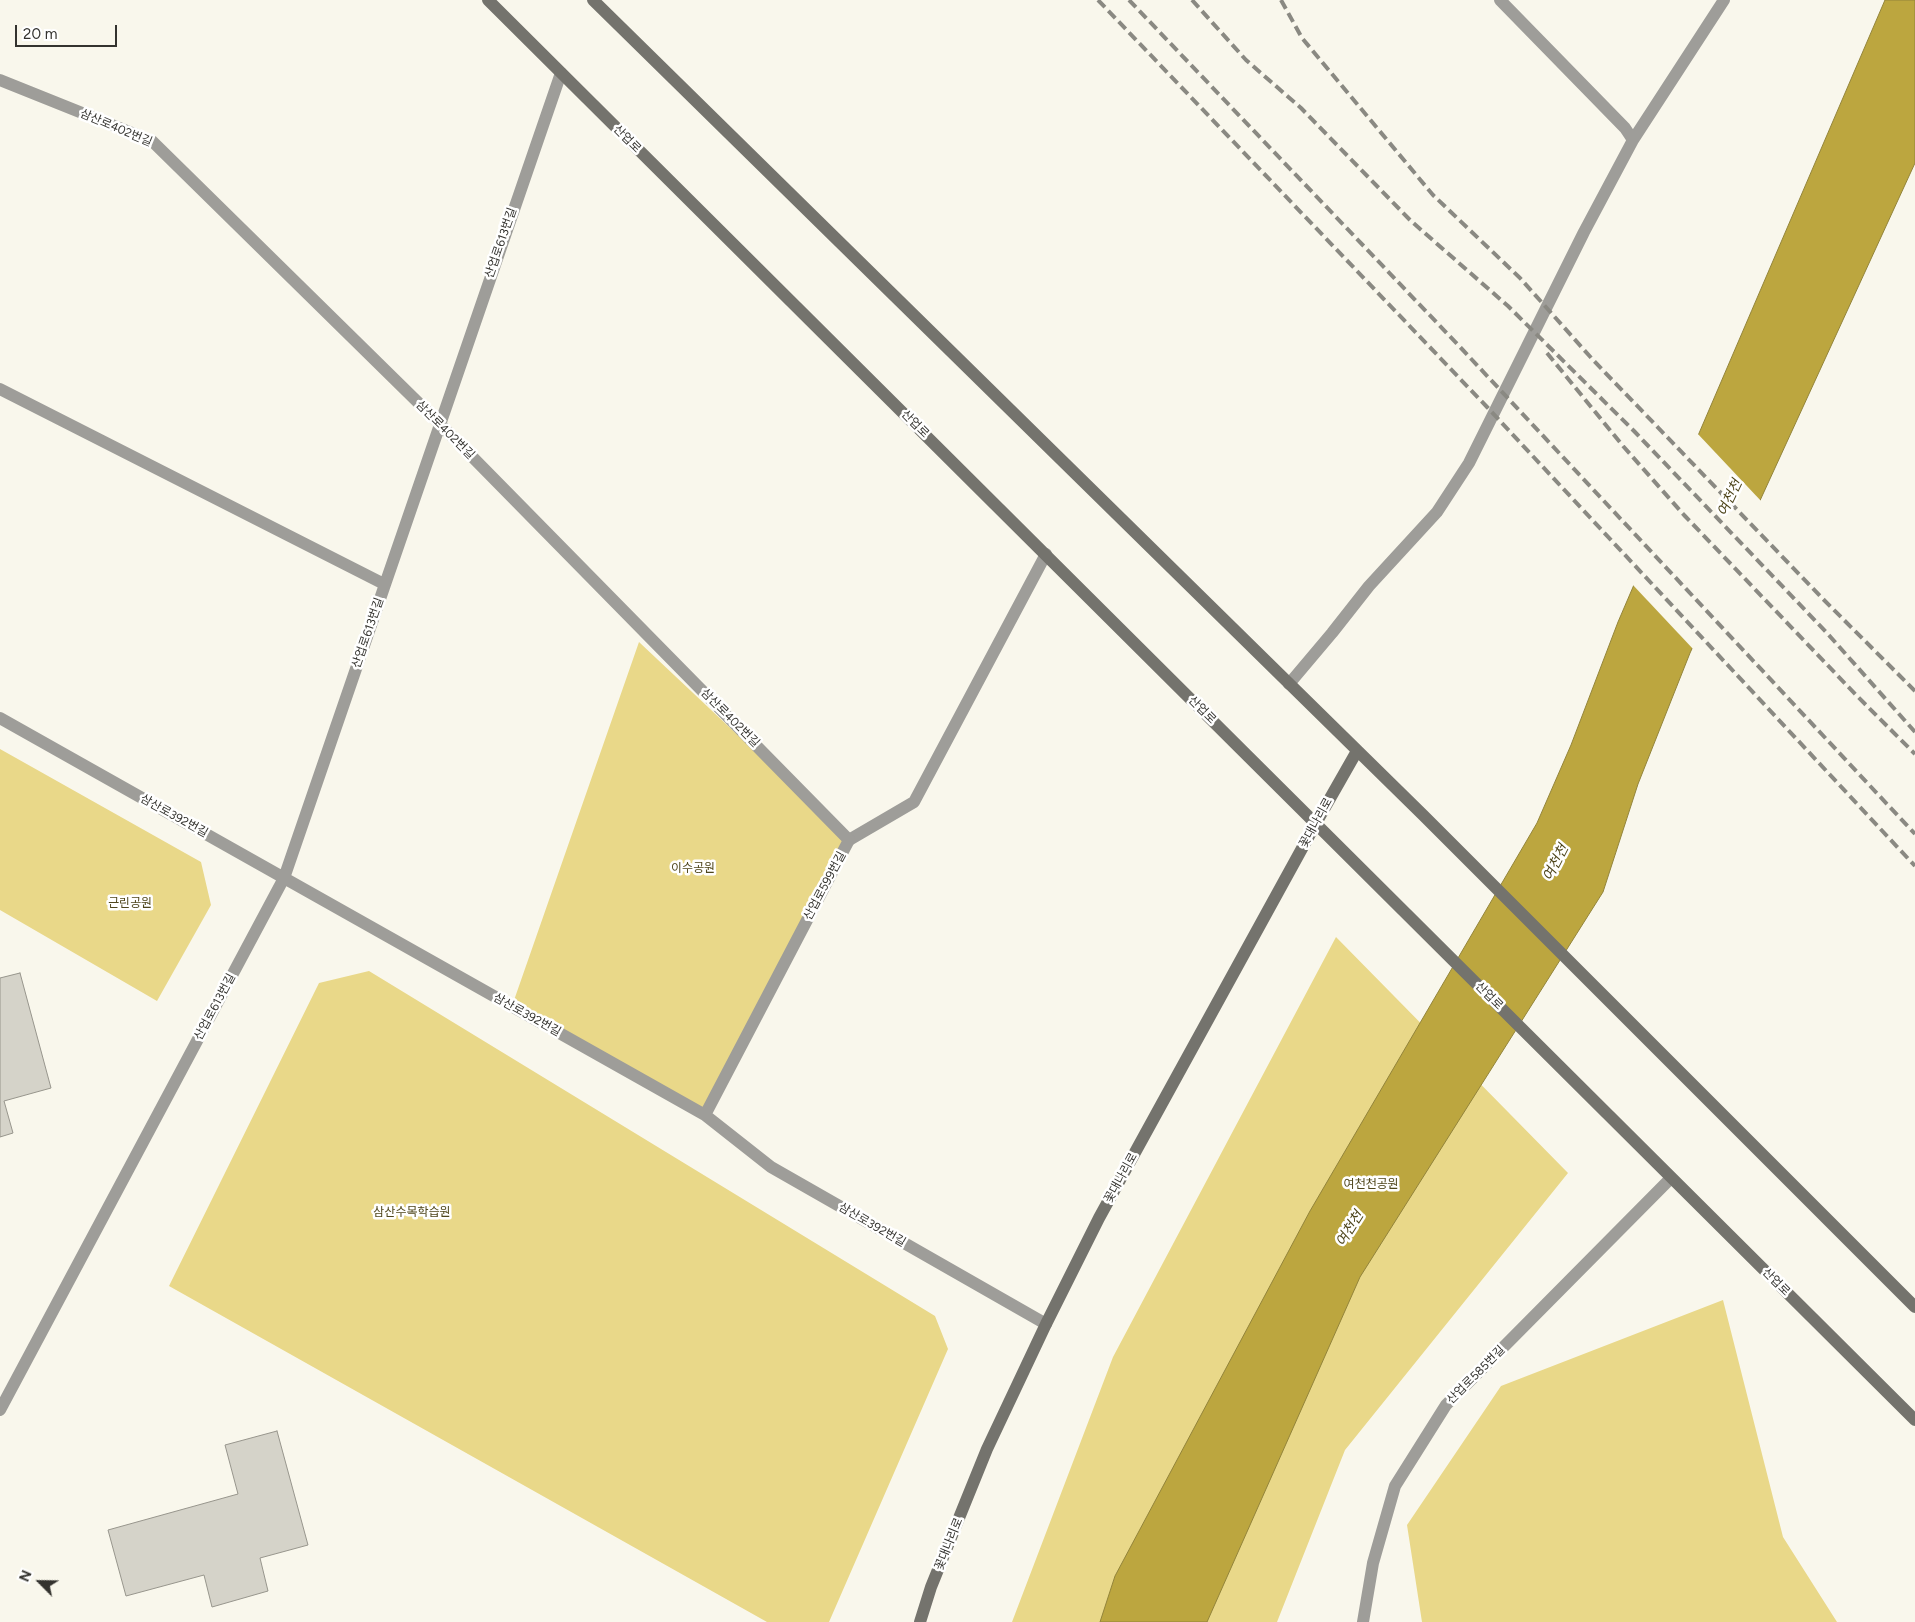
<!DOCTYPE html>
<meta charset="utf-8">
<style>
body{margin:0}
#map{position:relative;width:1915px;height:1622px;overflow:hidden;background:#f9f7ec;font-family:Figtree,sans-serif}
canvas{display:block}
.north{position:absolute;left:15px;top:1557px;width:50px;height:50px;-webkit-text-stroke:4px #fff;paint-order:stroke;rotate:293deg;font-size:14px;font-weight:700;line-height:20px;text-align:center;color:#34332f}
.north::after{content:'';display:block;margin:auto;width:18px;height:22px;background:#34332f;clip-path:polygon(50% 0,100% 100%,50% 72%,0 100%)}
.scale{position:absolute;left:15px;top:25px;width:102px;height:22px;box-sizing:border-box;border:2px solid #34332f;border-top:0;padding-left:6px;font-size:15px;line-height:18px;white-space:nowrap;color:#34332f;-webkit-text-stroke:4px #fff;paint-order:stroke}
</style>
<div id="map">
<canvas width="1915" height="1622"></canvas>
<div class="north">N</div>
<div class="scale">20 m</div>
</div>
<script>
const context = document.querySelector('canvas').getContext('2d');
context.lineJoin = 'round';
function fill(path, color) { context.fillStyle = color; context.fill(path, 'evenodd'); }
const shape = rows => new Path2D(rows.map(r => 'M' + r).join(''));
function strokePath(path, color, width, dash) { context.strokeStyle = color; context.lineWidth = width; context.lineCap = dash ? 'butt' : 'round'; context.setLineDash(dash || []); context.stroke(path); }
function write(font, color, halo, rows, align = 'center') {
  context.font = font + ' Figtree,"Noto Sans KR",sans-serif'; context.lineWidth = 5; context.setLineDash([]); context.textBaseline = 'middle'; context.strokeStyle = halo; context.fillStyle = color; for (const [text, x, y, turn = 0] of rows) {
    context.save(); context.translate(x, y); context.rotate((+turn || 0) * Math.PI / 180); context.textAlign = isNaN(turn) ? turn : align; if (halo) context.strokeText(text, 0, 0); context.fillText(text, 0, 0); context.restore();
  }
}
const green = shape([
 [639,642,849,840,705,1115,512,1006],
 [0,749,201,862,211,905,157,1001,0,910],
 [1336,937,1568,1173,1345,1450,1277,1622,1012,1622,1113,1357],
 [369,971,935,1316,948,1349,829,1622,767,1622,169,1286,319,983],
 [1723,1300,1783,1537,1837,1622,1422,1622,1407,1525,1501,1386]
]);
const water = shape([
 [1885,0,1915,0,1915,163,1690,653,1638,784,1603,892,1360,1277,1207,1622,1100,1622,1115,1576,1310,1211,1537,823,1571,745,1618,622,1885,0]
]);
const pier = shape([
 [1697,433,1762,502,1694,650,1632,584]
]);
const building = shape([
 [20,973,51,1088,4,1101,13,1133,0,1137,0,978,20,973],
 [277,1431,308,1545,260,1558,268,1591,212,1607,204,1575,126,1596,108,1530,238,1494,225,1445,277,1431]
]);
const service = shape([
 [1500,0,1625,128,1633,140],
 [1289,684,1332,633,1369,586,1437,512,1469,463,1584,232,1633,140,1724,0],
 [849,840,914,802,1046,554],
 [1363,1622,1373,1563,1395,1486,1446,1405,1671,1178]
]);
const minor = shape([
 [0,80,152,141,439,423,849,840,705,1115],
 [0,389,384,584],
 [0,718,705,1115,771,1167,1046,1324],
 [0,1410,284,878,561,73]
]);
const secondary = shape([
 [488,0,1915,1420],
 [593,0,1423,815,1915,1307],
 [920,1622,931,1587,987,1449,1046,1324,1099,1218,1316,823,1357,751]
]);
const rail = shape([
 [1098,0,1487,407,1915,866],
 [1129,0,1461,348,1915,834],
 [1192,0,1246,60,1301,108,1411,221,1508,306,1634,431,1827,633,1915,732],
 [1281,0,1302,38,1433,195,1520,278,1594,361,1823,599,1915,691],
 [1547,353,1623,446,1684,515,1858,697,1915,754]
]);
const streetNames = [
 ["삼산로402번길",116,128,23],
 ["산업로",627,139,45],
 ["산업로613번길",501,243,-71],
 ["산업로",915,424,45],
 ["삼산로402번길",445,430,45],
 ["산업로613번길",368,633,-71],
 ["산업로",1202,710,45],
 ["삼산로402번길",730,718,45],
 ["삼산로392번길",174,816,29],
 ["꽃대나리로",1316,823,-61],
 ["산업로599번길",825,886,-62],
 ["산업로",1489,996,45],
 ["산업로613번길",215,1007,-62],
 ["삼산로392번길",527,1015,29],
 ["꽃대나리로",1121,1178,-61],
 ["삼산로392번길",872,1225,30],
 ["산업로",1776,1282,45],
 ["산업로585번길",1476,1375,-45],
 ["꽃대나리로",949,1544,-68]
];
const parkNames = [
 ["이수공원",693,868],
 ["근린공원",130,903],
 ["여천천공원",1371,1184],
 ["삼산수목학습원",412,1212]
];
const waterNames = [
 ["여천천",1730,498,-65],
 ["여천천",1556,863,-63],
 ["여천천",1350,1229,-58]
];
fill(green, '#e9d889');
fill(water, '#bca63f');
strokePath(water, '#93843a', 1);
fill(pier, '#f9f7ec');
fill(building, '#d5d3c9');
strokePath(building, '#97958c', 1);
strokePath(service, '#9e9d99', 12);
strokePath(minor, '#9e9d99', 12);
strokePath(secondary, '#74736d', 12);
strokePath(rail, '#8a8982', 4, [10, 5]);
write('12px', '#34332f', '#fff', streetNames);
write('12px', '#4f461c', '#fff', parkNames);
write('italic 14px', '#4d441a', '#fff', waterNames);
</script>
